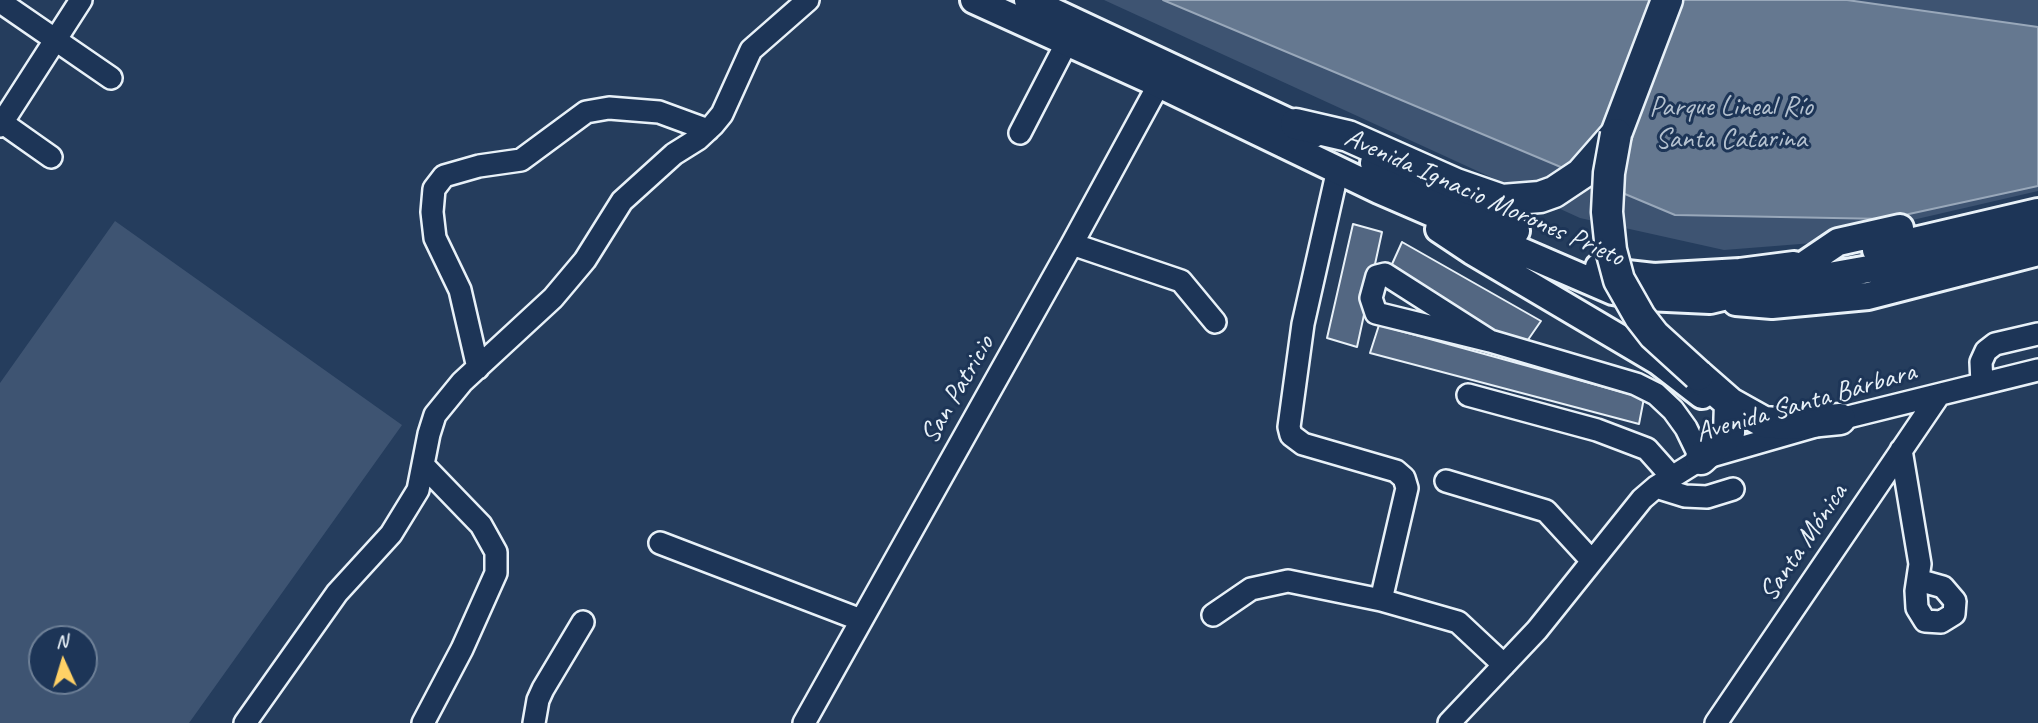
<!DOCTYPE html>
<meta charset="utf-8">
<style>
body{margin:0}
#map{position:relative;width:2038px;height:723px;overflow:hidden;background:#253d5d;font-family:Caveat,sans-serif}
canvas{display:block}
.north{position:absolute;left:28px;top:625px;width:70px;height:70px;box-sizing:border-box;background:#1d3557;border:2px solid #6e8097;border-radius:50%;rotate:356deg;font-size:19px;font-weight:700;line-height:28px;text-align:center;color:#e8f1f8}
.north::after{content:'';display:block;margin:auto;width:24px;height:32px;background:#ffd166;clip-path:polygon(50% 0,100% 100%,50% 72%,0 100%)}
</style>
<div id="map">
<canvas width="2038" height="723"></canvas>
<div class="north">N</div>
</div>
<script>
const context = document.querySelector('canvas').getContext('2d');
context.lineJoin = 'round';
function fill(path, color) { context.fillStyle = color; context.fill(path, 'evenodd'); }
const shape = rows => new Path2D(rows.map(r => 'M' + r).join(''));
function strokePath(path, color, width, dash) { context.strokeStyle = color; context.lineWidth = width; context.lineCap = dash ? 'butt' : 'round'; context.setLineDash(dash || []); context.stroke(path); }
function write(font, color, halo, rows, align = 'center') {
  context.font = font + ' Caveat,sans-serif'; context.lineWidth = 6; context.setLineDash([]); context.textBaseline = 'middle'; context.strokeStyle = halo; context.fillStyle = color; for (const [text, x, y, turn = 0] of rows) {
    context.save(); context.translate(x, y); context.rotate((+turn || 0) * Math.PI / 180); context.textAlign = isNaN(turn) ? turn : align; if (halo) context.strokeText(text, 0, 0); context.fillText(text, 0, 0); context.restore();
  }
}
const green = shape([
 [1104,0,2038,0,2038,191,1813,243,1724,250,1580,218],
 [115,221,402,425,189,723,0,723,0,383],
 [42,639,84,639,84,681,42,681]
]);
const water = shape([
 [1163,0,1847,0,2038,27,2038,186,1886,219,1675,215,1163,0]
]);
const building = shape([
 [1353,224,1382,232,1357,347,1327,338,1353,224],
 [1402,242,1541,321,1523,347,1388,273,1402,242],
 [1379,325,1644,398,1639,424,1370,353,1379,325]
]);
const minor = shape([
 [2,3,111,78],
 [0,121,51,157],
 [0,126,81,0],
 [1020,133,1067,42],
 [1338,169,1303,324,1289,427,1291,435,1303,444,1396,471,1404,478,1407,488,1381,600],
 [1072,244,1181,281,1215,322],
 [1490,341,1385,274,1377,276,1371,298,1376,313,1490,341,1636,384,1656,394,1673,410,1686,428,1701,459],
 [478,368,460,290,435,238,432,212,434,189,444,176,479,166,521,160,586,112,609,108,659,112,708,130],
 [1982,384,1981,362,1986,351,1995,344,2038,334],
 [1468,395,1597,430,1647,449,1672,477],
 [1901,450,1920,564,1916,591,1917,608,1925,621,1941,622,1954,614,1955,601,1943,587,1918,580],
 [1446,481,1546,511,1592,561],
 [1656,487,1685,496,1707,497,1733,489],
 [660,543,861,620],
 [1213,615,1251,589,1288,581,1381,600,1458,622,1504,665],
 [245,723,337,593,391,534,418,490,429,434,435,415,462,382,553,298,585,260,622,201,674,154,698,139,713,125,722,114,751,50,808,0],
 [423,723,462,649,496,573,496,552,481,525,424,466],
 [534,723,538,700,543,689,583,622],
 [804,723,1072,244,1159,84],
 [1449,723,1537,630,1642,499,1656,487,1701,459,1840,419,2038,370],
 [1716,723,1939,395]
]);
const major = shape([
 [974,0,1159,84,1379,190,1613,291,1646,297,1710,300,1756,289,1897,264,2038,231],
 [1028,0,1314,134],
 [1374,163,1516,231],
 [1439,229,1472,251,1658,361,1702,395],
 [1876,250,2038,212],
 [1807,263,1838,242,1900,228],
 [1599,267,1618,273,1654,277,1740,272,1794,265],
 [1736,302,1772,305,1868,296,2038,252]
]);
const highway = shape([
 [1296,124,1348,136,1456,184,1502,200,1540,197,1554,192,1581,174,1616,134,1667,0],
 [1698,375,1730,403,1764,422,1789,424,1840,419],
 [1701,459,1729,433,1730,403]
]);
const highwayBridge = shape([
 [1616,134,1609,173,1607,212,1611,250,1619,280,1640,317,1654,335,1698,375]
]);
const parkNames = [
 ["Parque Lineal Río",1731,108],
 ["Santa Catarina",1731,140]
];
const streetNames = [
 ["Avenida Ignacio Morones Prieto",1484,198,24],
 ["San Patricio",958,390,-60],
 ["Avenida Santa Bárbara",1806,403,-16],
 ["Santa Mónica",1804,543,-56]
];
fill(green, '#3e5472');
fill(water, '#657890');
strokePath(water, '#99a8ba', 2);
fill(building, '#536782');
strokePath(building, '#e8f1f8', 2);
strokePath(minor, '#e8f1f8', 26);
strokePath(major, '#e8f1f8', 32);
strokePath(highway, '#e8f1f8', 35);
strokePath(minor, '#1d3557', 21);
strokePath(major, '#1d3557', 26);
strokePath(highway, '#1d3557', 30);
strokePath(highwayBridge, '#e8f1f8', 35, []);
strokePath(highwayBridge, '#1d3557', 30);
write('28px', '#b5c2d0', '#1d3557', parkNames);
write('28px', '#e8f1f8', '#1d3557', streetNames);
</script>
